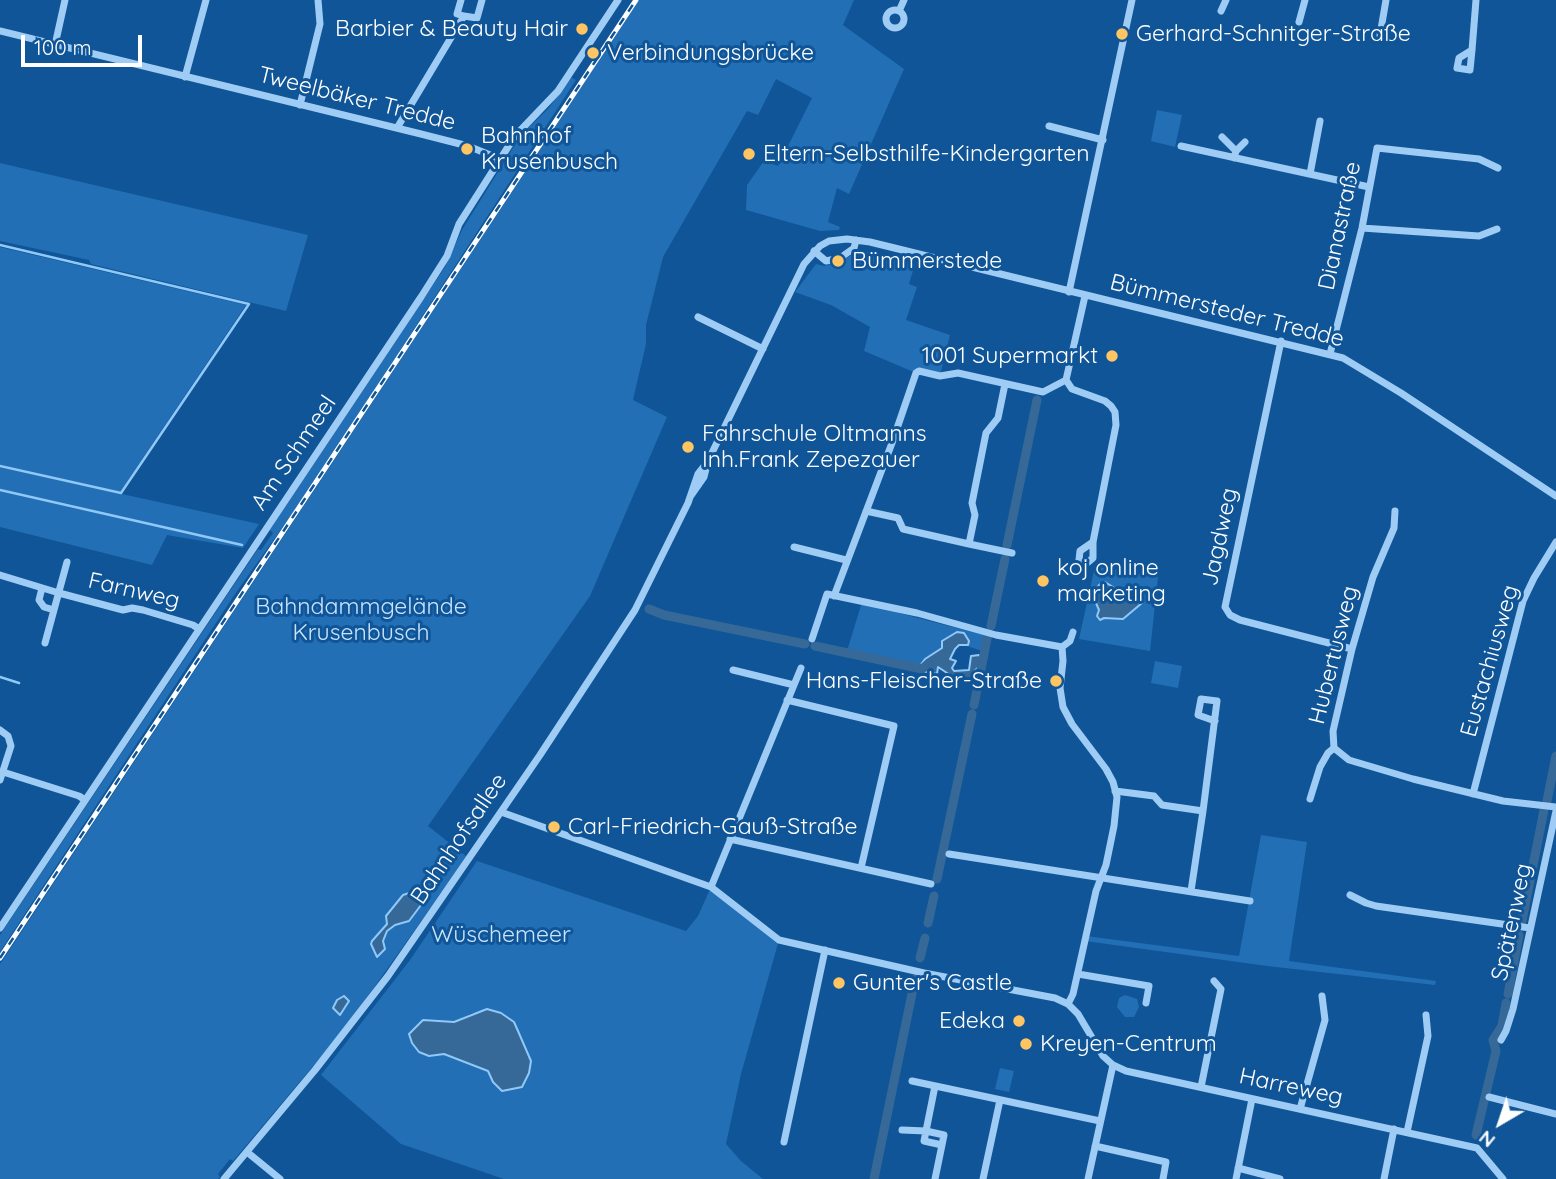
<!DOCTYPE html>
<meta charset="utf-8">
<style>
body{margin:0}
#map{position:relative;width:1556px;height:1179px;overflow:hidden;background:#0f5597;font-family:Quicksand,sans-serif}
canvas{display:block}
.north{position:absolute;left:1465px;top:1088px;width:70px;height:70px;-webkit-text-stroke:5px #0f5597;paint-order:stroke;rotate:219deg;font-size:19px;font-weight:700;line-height:28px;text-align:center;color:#fff}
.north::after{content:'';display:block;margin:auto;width:24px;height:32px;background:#fff;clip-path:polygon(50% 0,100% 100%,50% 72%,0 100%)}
.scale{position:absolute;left:21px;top:35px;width:121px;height:32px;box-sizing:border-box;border:4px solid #fff;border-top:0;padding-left:9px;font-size:21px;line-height:24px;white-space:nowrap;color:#fff;-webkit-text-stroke:5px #0f5597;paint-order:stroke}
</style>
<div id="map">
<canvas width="1556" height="1179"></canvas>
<div class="north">N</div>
<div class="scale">100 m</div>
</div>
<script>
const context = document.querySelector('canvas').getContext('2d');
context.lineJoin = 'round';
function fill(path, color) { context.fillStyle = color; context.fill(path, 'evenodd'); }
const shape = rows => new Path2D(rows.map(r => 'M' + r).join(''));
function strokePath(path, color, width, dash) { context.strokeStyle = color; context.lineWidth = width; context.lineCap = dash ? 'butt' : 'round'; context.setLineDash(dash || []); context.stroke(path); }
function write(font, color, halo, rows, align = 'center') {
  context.font = font + ' Quicksand,sans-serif'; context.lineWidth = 6; context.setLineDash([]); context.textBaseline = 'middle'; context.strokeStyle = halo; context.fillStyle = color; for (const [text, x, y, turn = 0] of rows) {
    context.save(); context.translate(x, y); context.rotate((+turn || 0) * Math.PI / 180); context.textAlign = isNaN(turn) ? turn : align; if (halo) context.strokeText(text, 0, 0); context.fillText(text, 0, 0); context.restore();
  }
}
const green = shape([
 [639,0,854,0,843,25,904,69,849,194,837,188,828,222,840,227,839,230,820,231,746,210,747,185,764,161,778,166,812,98,776,79,758,115,747,111,663,257,646,325,646,344,633,400,667,417,590,596,428,826,466,856,446,886,346,1027,233,1161,230,1159,218,1174,220,1177,218,1179,0,1179,0,964],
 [570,77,576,80,312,486,235,594,0,952,0,935,258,549,261,550,273,533,270,530,445,267,462,230,521,135,549,108],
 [1157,110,1182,115,1175,147,1151,141],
 [0,163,308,235,286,311,91,264,89,260,0,241],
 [0,247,246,305,120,492,0,465],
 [860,250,915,264,909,284,917,287,906,320,950,335,940,376,916,373,864,351,870,327,831,305,795,292,816,264,824,266,841,261],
 [0,467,122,494,259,524,243,548,167,535,152,565,0,527],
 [1095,566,1158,577,1150,651,1079,639],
 [862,602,914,617,992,637,985,652,967,646,957,632,942,641,942,648,925,658,917,670,847,651],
 [1155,661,1182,666,1178,688,1151,683],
 [1261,835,1307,842,1289,961,1436,981,1435,985,1267,966,1085,941,1086,936,1239,956],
 [477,861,686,931,698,916,711,887,779,940,741,1074,726,1144,741,1161,763,1179,504,1179,401,1144,321,1075,410,960],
 [472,1013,518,1031,528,1053,493,1082,488,1071,444,1054,440,1022,454,1022],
 [1125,995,1137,999,1139,1007,1134,1017,1125,1017,1117,1007,1119,998],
 [1000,1068,1014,1071,1009,1092,995,1089]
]);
const water = shape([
 [1105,582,1113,587,1120,598,1130,599,1132,590,1137,592,1143,596,1142,603,1123,619,1104,618,1100,620,1097,616,1099,610,1096,603,1097,589,1099,585,1105,582],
 [957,632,964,633,969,641,968,645,959,645,955,649,950,659,956,661,952,668,954,671,969,670,971,656,979,655,982,659,980,661,981,665,973,672,977,678,974,681,953,677,938,667,937,674,917,670,925,659,942,648,942,641,957,632],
 [412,892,420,899,421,905,409,921,395,925,387,931,383,941,385,949,377,957,371,944,372,941,387,924,386,916,403,895,412,892],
 [344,996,349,1001,340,1015,333,1008,337,1000,344,996],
 [487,1009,501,1013,514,1022,518,1031,531,1061,529,1073,522,1087,502,1091,493,1082,488,1071,444,1054,429,1056,419,1052,412,1043,409,1034,423,1020,454,1022,487,1009]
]);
const stream = shape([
 [0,245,249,304,121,493,0,466],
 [0,490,242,545],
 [0,677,19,683]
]);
const canal = shape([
 [1007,545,1037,400],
 [649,609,664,615,805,644],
 [991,626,1005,559],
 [815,646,922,669,928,664],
 [974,705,987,639],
 [1547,801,1556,756],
 [937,879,972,714],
 [1522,921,1544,810],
 [928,923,934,896],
 [920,958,925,938],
 [1508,994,1519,935],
 [1476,1135,1496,1051,1493,1040,1502,1026,1506,1003],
 [874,1179,915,979]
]);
const minor = shape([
 [461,0,457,14,464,16],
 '886 19a9 9 0 1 1 18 0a9 9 0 1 1-18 0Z',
 [899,11,904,0],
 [1221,11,1226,0],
 [1299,22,1305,0],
 [0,31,421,134,468,146,500,159],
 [1380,35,1386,0],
 [55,45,65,0],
 [1472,50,1459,58,1457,68,1470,70,1472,50,1476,0],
 [185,77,206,0],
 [300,105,320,24,318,0],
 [1049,126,1103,140],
 [397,128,464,16,477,18,482,0],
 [1222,137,1236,151],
 [1181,146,1369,187],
 [1234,158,1236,151,1245,142],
 [1310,174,1320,121],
 [1362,228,1479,236,1497,229],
 [814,251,826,261,840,258,854,248,856,240],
 [1069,292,1132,0],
 [1085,296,1066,380,1072,389,1105,401,1111,406,1115,412,1116,425,1093,542,1093,558,1087,563,1079,560,1080,551,1093,542],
 [698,317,763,349],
 [1281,341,1225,607,1230,615,1240,620,1352,649],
 [1330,354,1362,228,1377,148,1479,159,1498,168],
 [1005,384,998,418,986,433,972,503,975,515,969,544,1012,553],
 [690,497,704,477,708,461,804,264,820,246,829,241,847,239,870,242,1343,358,1401,393,1556,496],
 [866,511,898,518,903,529,969,544],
 [1395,511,1394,528,1373,577,1352,649,1333,731,1334,748,1349,760,1413,779,1503,801,1556,807],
 [794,547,846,560],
 [0,575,59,593,123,610,132,608,143,610,193,625,199,629],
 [42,588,39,600,44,607,54,610],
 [834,596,892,443,916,373,919,371,940,376,958,373,1043,392,1066,380],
 [812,639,827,594,917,613,996,635,1062,647],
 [45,643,67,562],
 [733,670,794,685],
 [787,700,894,726,861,868],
 [0,730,8,736,11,746,0,780],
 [3,772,79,796,85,800],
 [1115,791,1154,796,1162,805,1203,811],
 [1473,794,1523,601,1534,578,1556,542],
 [1310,799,1320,767,1328,753,1334,748],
 [501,812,711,887,779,940,924,973,1055,998,1068,1004,1078,1014,1103,1056,1113,1065,1126,1071,1477,1148,1503,1179],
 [730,839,931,884],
 [949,854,1250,901],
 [711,887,801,668],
 [1191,891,1203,811,1217,701,1201,699,1198,715,1215,721],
 [1350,895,1366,903,1376,906,1530,928],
 [0,928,421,297,447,256,459,224,515,136,558,91,618,0],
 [1078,974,1149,986,1146,1003],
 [1068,1004,1073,994,1096,891,1106,865,1114,826,1117,797,1113,782,1106,769,1072,724,1063,707,1060,688,1063,661,1062,647,1070,641,1073,632],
 [1501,1040,1506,1031,1513,1009,1556,811],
 [912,1081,1100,1121],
 [1201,1087,1221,989,1214,981],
 [1489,1097,1556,1114],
 [1300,1109,1325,1020,1322,996],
 [902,1130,926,1131,935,1086],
 [926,1131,944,1135,942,1145,924,1141,926,1131],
 [1407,1132,1428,1036,1426,1015],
 [784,1142,825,950],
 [1095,1146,1166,1162,1163,1179],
 [247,1152,280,1179],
 [1238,1168,1280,1179],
 [224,1179,315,1070,388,976,540,755,635,610,688,503,698,474,705,465],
 [935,1179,942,1145],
 [983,1179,1000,1100],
 [1088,1179,1113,1065],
 [1236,1179,1252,1099],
 [1384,1179,1394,1129]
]);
const rail = shape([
 [0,958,636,0]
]);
const markers = [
 [582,29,7,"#ffc562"],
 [1122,34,7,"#ffc562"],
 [593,53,7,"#ffc562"],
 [467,149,7,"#ffc562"],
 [749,154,7,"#ffc562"],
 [838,261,7,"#ffc562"],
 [1112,356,7,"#ffc562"],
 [688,447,7,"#ffc562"],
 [1043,581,7,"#ffc562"],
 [1056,681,7,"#ffc562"],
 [554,827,7,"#ffc562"],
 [839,983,7,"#ffc562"],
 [1019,1021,7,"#ffc562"],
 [1026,1044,7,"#ffc562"]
];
const poiNames = [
 ["Barbier & Beauty Hair",568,29,"right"],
 ["Gerhard-Schnitger-Straße",1136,34],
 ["Verbindungsbrücke",607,53],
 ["Bahnhof",481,136],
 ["Krusenbusch",481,162],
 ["Eltern-Selbsthilfe-Kindergarten",763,154],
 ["Bümmerstede",852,261],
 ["1001 Supermarkt",1098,356,"right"],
 ["Fahrschule Oltmanns",702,434],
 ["Inh.Frank Zepezauer",702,460],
 ["koj online",1057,568],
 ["marketing",1057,594],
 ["Hans-Fleischer-Straße",1042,681,"right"],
 ["Carl-Friedrich-Gauß-Straße",568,827],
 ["Gunter's Castle",853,983],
 ["Edeka",1005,1021,"right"],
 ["Kreyen-Centrum",1040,1044]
];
const streetNames = [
 ["Tweelbäker Tredde",357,99,14],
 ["Dianastraße",1340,226,-78],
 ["Bümmersteder Tredde",1227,311,14],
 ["Am Schmeel",294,453,-56],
 ["Jagdweg",1220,537,-78],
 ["Farnweg",134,591,13],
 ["Hubertusweg",1334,655,-76],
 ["Eustachiusweg",1490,661,-74],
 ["Bahnhofsallee",459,839,-56],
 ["Spätenweg",1512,922,-78],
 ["Harreweg",1291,1087,12]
];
const parkNames = [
 ["Bahndammgelände",361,607],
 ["Krusenbusch",361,633],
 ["Wüschemeer",501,935]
];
fill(green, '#226fb6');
fill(water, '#366998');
strokePath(water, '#90c8f8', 2);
strokePath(stream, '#90c8f8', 2.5);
strokePath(canal, '#366998', 9);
strokePath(minor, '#9fccf4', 7);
strokePath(rail, '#fff', 5);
strokePath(rail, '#0f5597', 2.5, [8]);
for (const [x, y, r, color] of markers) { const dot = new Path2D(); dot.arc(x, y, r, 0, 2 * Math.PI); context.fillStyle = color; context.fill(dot); strokePath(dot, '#0f5597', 2.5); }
write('23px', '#fff', '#0f5597', poiNames, 'left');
write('23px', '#fff', '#0f5597', streetNames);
write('23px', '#c7e4fe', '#0f5597', parkNames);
</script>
